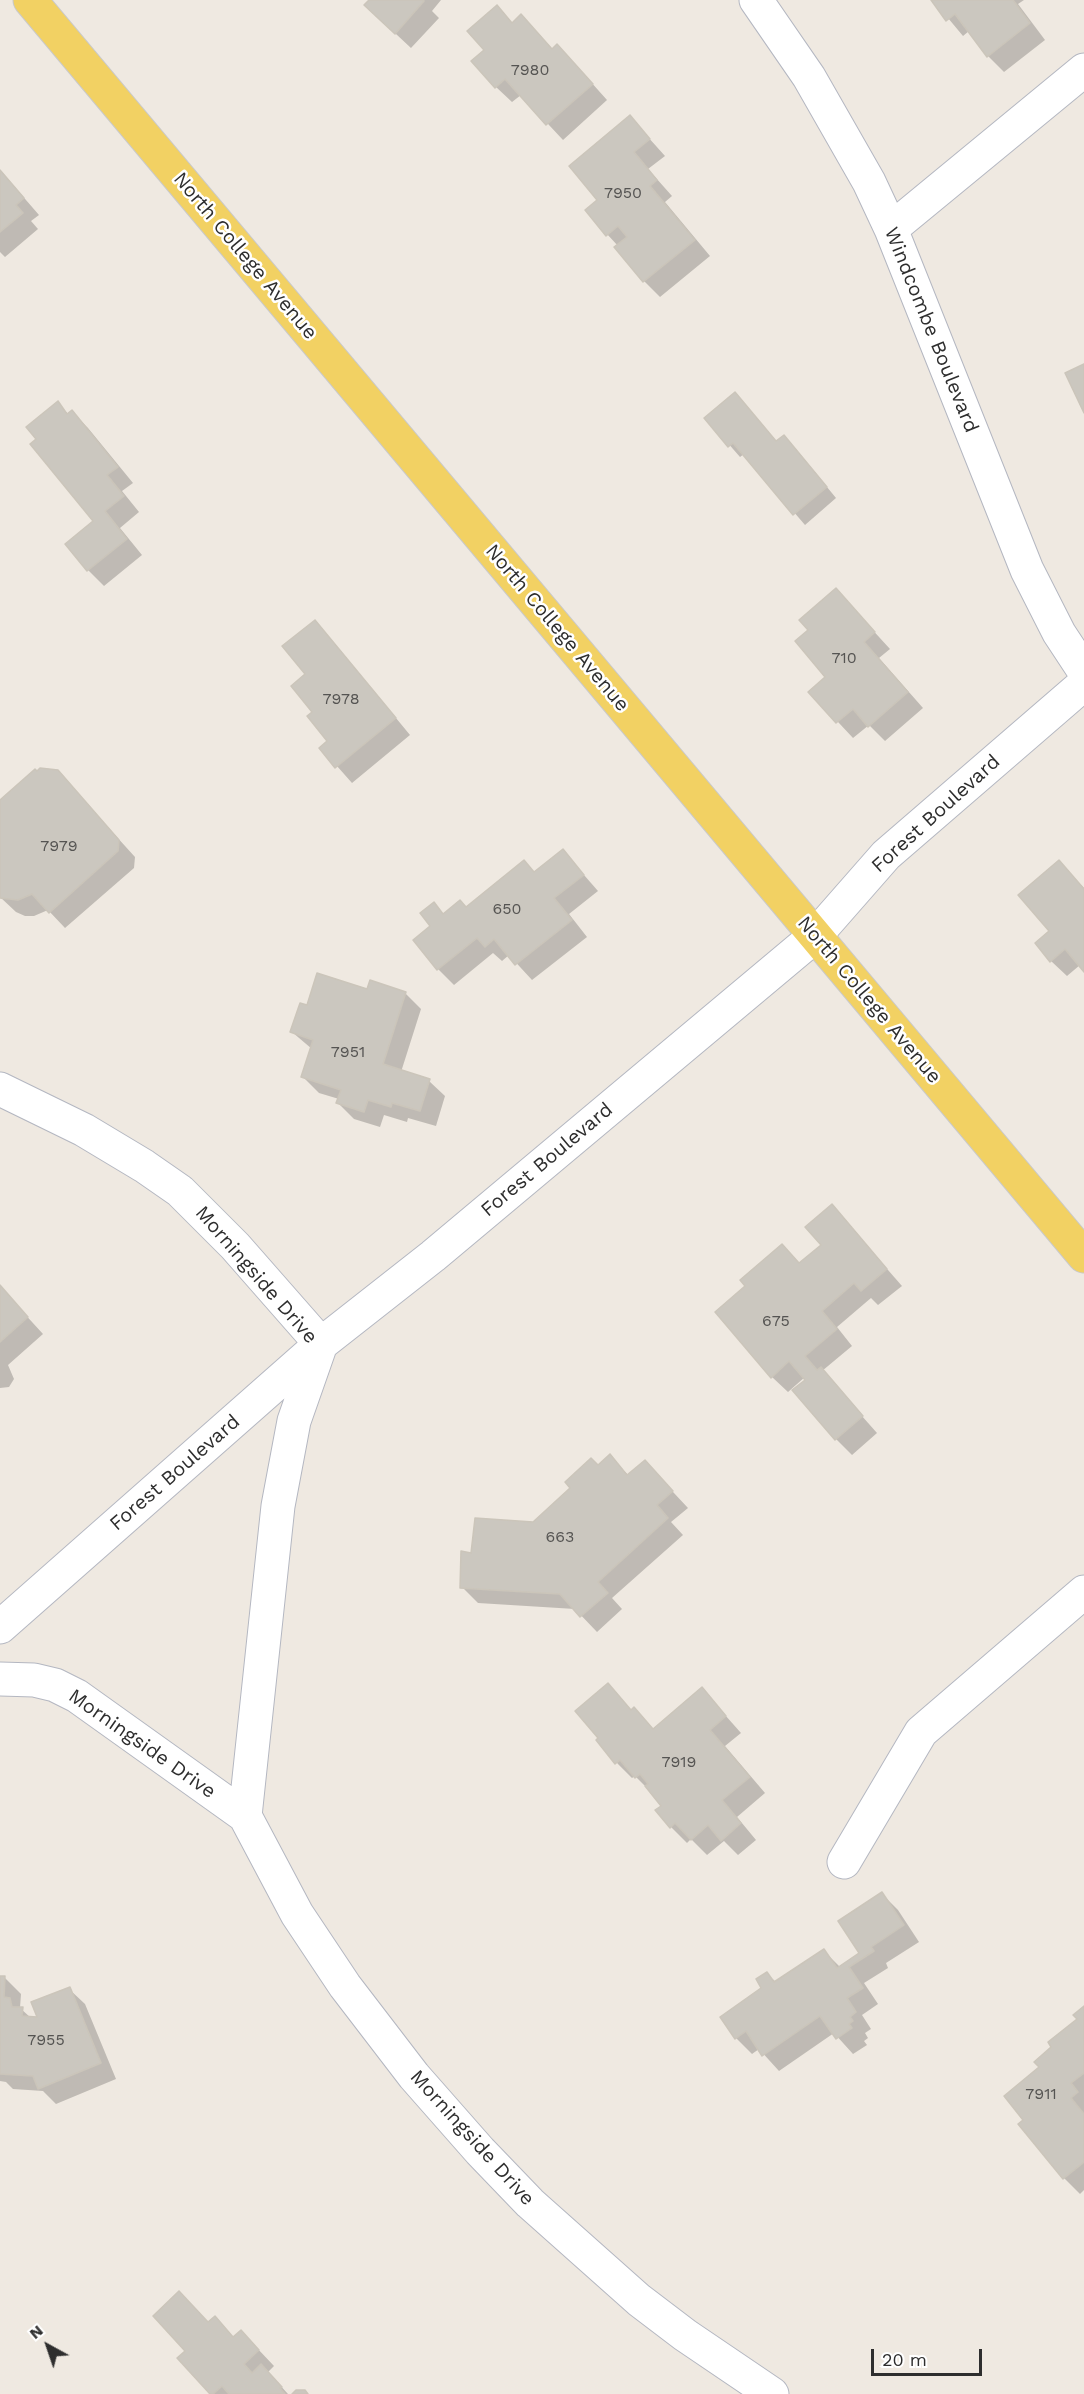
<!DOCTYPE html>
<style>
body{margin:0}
#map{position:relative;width:1084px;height:2394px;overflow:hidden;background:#efe9e1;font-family:"Work Sans",sans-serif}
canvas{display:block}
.north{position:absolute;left:18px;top:2316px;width:60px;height:60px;-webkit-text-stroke:4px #fff;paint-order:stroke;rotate:320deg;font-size:16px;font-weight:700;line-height:24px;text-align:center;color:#2e2e2e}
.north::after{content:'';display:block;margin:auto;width:21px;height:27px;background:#2e2e2e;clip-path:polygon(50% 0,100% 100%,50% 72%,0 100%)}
.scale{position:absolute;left:871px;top:2349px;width:111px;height:27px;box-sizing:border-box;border:3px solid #2e2e2e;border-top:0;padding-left:8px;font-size:18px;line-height:21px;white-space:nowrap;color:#2e2e2e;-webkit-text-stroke:4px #fff;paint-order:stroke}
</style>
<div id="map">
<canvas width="1084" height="2394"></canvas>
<div class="north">N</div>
<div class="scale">20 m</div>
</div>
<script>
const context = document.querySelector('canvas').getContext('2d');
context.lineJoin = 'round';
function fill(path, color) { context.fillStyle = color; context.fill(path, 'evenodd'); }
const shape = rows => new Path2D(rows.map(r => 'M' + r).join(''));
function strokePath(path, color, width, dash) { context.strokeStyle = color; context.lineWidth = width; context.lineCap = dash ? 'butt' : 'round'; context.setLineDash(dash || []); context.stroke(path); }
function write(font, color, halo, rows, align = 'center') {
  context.font = font + ' "Work Sans",sans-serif'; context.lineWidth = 5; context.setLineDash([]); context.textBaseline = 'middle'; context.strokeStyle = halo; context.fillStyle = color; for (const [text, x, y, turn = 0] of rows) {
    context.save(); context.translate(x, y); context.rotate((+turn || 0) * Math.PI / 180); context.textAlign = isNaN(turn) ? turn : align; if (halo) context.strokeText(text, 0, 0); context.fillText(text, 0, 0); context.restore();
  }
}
const shadow = shape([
 [371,0,441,0,432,11,439,18,411,48,382,21],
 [933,0,1024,0,1018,4,1045,40,1004,72,988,56,969,31,963,36],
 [497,7,513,24,537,32,553,50,573,62,607,100,563,140,521,95,512,102,496,87,486,50],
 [630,117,665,156,648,169,672,196,665,202,710,256,660,297,644,281,616,247,618,246,607,234,599,200],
 [0,170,39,215,31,221,38,229,5,257,0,252],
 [735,394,777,443,784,437,795,448,836,498,805,525,744,454,740,457,706,418],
 [58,403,69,415,72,412,88,428,133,483,122,491,139,512,120,528,142,555,104,586,88,570,95,521,38,439],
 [836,590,890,649,879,658,923,708,885,741,869,725,853,738,810,692,827,677,810,630],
 [314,622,330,638,410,735,352,783,321,748,329,741,314,712,307,675],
 [36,771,57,771,135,857,134,868,65,928,48,910,34,916,25,916,16,912,0,897,0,802],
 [563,851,598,891,569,914,587,937,532,980,509,955,502,961,493,953,454,985,438,969,432,926,434,904,444,915,466,909,535,873],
 [1059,862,1084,888,1084,970,1080,965,1067,976,1051,961,1051,932],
 [368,991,405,993,421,1009,401,1072,429,1081,445,1096,436,1126,408,1118,407,1122,384,1115,380,1127,354,1119,338,1103,339,1099,319,1093,303,1077,312,1049,292,1032,308,1007],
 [832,1206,902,1286,878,1305,871,1298,837,1327,852,1346,822,1371,877,1433,852,1455,836,1439,805,1377,788,1392,772,1377,800,1264,823,1245],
 [0,1287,43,1334,8,1365,14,1379,9,1387,0,1388],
 [610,1456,629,1476,645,1462,688,1508,671,1522,683,1535,612,1598,622,1609,597,1632,575,1609,478,1603,462,1587,473,1554,533,1523],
 [702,1689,741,1733,725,1746,765,1793,737,1817,756,1840,738,1855,724,1841,707,1855,691,1839,687,1843,671,1827,663,1806,652,1793,635,1776,632,1778,617,1763,632,1711,634,1709,654,1730],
 [882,1894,898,1910,919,1942,886,1963,888,1968,864,1983,878,2004,862,2015,871,2029,865,2033,868,2038,864,2041,867,2045,853,2054,834,2033,779,2071,759,2049,752,2054,736,2038,763,1988,767,1974,776,1982,824,1951,840,1967,861,1954],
 [0,1978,5,1978,21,1994,20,2008,31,2018,39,2018,69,1989,85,2004,116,2079,56,2104,43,2091,13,2089,6,2082,0,2081],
 [1084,2008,1084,2190,1080,2194,1064,2178,1025,2120,1041,2068,1054,2047,1079,2019],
 [215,2318,234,2338,241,2332,257,2348,274,2366,268,2372,288,2394,212,2394,208,2323]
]);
const building = shape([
 [369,0,423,0,424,1,395,34,364,5,369,0],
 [931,0,1013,0,1030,23,987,57,955,14,946,21,931,0],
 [497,5,512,23,521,14,552,49,557,44,593,84,546,125,505,79,495,88,471,61,484,50,467,31,497,5],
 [630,115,650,139,634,152,657,180,650,186,695,240,643,282,614,247,627,237,618,226,606,236,585,210,597,200,569,166,630,115],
 [0,170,24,198,16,205,23,213,0,232,0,170],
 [1084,364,1084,413,1065,373,1084,364],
 [735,392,776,441,784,435,827,487,793,515,733,443,728,447,704,418,735,392],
 [58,401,67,414,72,410,118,467,107,475,124,496,105,511,127,539,87,571,65,544,93,521,30,444,36,439,26,427,58,401],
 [836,588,875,632,864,642,908,692,868,727,853,709,836,723,808,692,825,677,795,641,808,630,799,620,836,588],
 [315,620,396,718,335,768,319,748,327,741,307,716,312,712,291,686,305,674,282,646,315,620],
 [40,768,58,770,119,840,118,851,49,913,32,894,18,900,0,898,0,800,35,769,37,771,40,768],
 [563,849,584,875,554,898,572,920,515,965,494,939,485,947,477,938,437,970,413,940,430,926,420,913,434,902,443,914,460,900,466,907,524,860,534,872,563,849],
 [1059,860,1084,889,1084,972,1065,949,1050,962,1035,943,1049,931,1018,895,1059,860],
 [317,973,367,989,370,980,406,992,383,1064,430,1079,420,1111,392,1103,391,1107,368,1100,364,1112,336,1103,341,1090,301,1077,313,1040,290,1032,300,1003,307,1005,317,973],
 [832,1204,887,1269,861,1291,854,1283,822,1311,837,1329,805,1356,817,1370,821,1367,863,1416,835,1440,792,1390,805,1380,789,1361,771,1378,715,1312,745,1286,740,1280,782,1244,799,1263,821,1245,805,1227,832,1204],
 [0,1285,28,1317,0,1342,0,1285],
 [610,1454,627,1475,645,1460,673,1491,657,1505,668,1518,598,1582,608,1593,580,1617,560,1594,460,1588,461,1551,471,1553,475,1518,533,1522,570,1488,565,1482,591,1458,598,1465,610,1454],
 [608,1683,631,1710,634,1707,653,1729,702,1687,726,1716,710,1730,750,1777,722,1800,741,1823,721,1841,708,1825,691,1840,675,1823,670,1828,655,1810,661,1806,645,1786,648,1784,640,1774,635,1778,620,1760,615,1764,596,1740,598,1738,575,1711,608,1683],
 [882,1892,904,1925,871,1947,874,1951,849,1967,863,1988,847,1998,856,2012,850,2017,853,2021,849,2024,852,2028,836,2039,820,2016,762,2056,746,2031,735,2039,720,2017,761,1988,756,1979,767,1972,774,1982,824,1949,837,1968,859,1953,838,1921,882,1892],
 [0,1976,5,1976,4,1997,10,1998,12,2007,23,2007,22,2016,37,2017,31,2002,70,1987,101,2063,38,2089,33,2076,0,2074,0,1976],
 [1084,2006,1084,2073,1071,2083,1078,2092,1071,2098,1084,2114,1084,2162,1063,2179,1018,2124,1023,2120,1004,2096,1039,2067,1034,2062,1051,2047,1048,2042,1077,2019,1073,2015,1084,2006],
 [179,2291,208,2322,215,2316,233,2337,241,2330,259,2350,244,2364,252,2373,261,2364,282,2387,280,2388,285,2394,229,2394,222,2386,213,2394,210,2394,177,2358,185,2351,153,2316,179,2291],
 [296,2390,305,2390,308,2394,292,2394,296,2390]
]);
const minor = shape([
 [756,0,809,77,869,182,891,229,1027,570,1059,633,1084,671],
 [891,229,1084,70],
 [0,1089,84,1130,144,1166,180,1191,235,1246,321,1344,294,1421,278,1506,245,1816,297,1914,345,1986,414,2076,480,2151,530,2203,639,2300,685,2335,772,2394],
 [0,1627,321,1344,433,1256,815,936,886,855,1084,684],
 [0,1679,34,1680,55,1685,77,1696,245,1816],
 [844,1862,921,1732,1084,1592]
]);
const major = shape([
 [30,0,1084,1256]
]);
const numberNames = [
 ["7980",530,70],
 ["7950",623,193],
 ["710",844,658],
 ["7978",341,699],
 ["7979",59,846],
 ["650",507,909],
 ["7951",348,1052],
 ["675",776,1321],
 ["663",560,1537],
 ["7919",679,1762],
 ["7955",46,2040],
 ["7911",1041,2094]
];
const streetNames = [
 ["North College Avenue",245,256,50],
 ["Windcombe Boulevard",931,330,68],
 ["North College Avenue",557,628,50],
 ["Forest Boulevard",936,814,-42],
 ["North College Avenue",869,1000,50],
 ["Forest Boulevard",547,1160,-40],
 ["Morningside Drive",256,1275,49],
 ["Forest Boulevard",175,1473,-41],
 ["Morningside Drive",142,1744,35],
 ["Morningside Drive",472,2138,48]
];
fill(shadow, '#0003');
fill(building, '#cbc7bf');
strokePath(building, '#cbc5ba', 1.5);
strokePath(minor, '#b4b7c1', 35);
strokePath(major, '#c9c9c9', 35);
strokePath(minor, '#fff', 33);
strokePath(major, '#f2d163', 33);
write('16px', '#555452', null, numberNames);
write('20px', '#2e2e2e', '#fff', streetNames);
</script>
